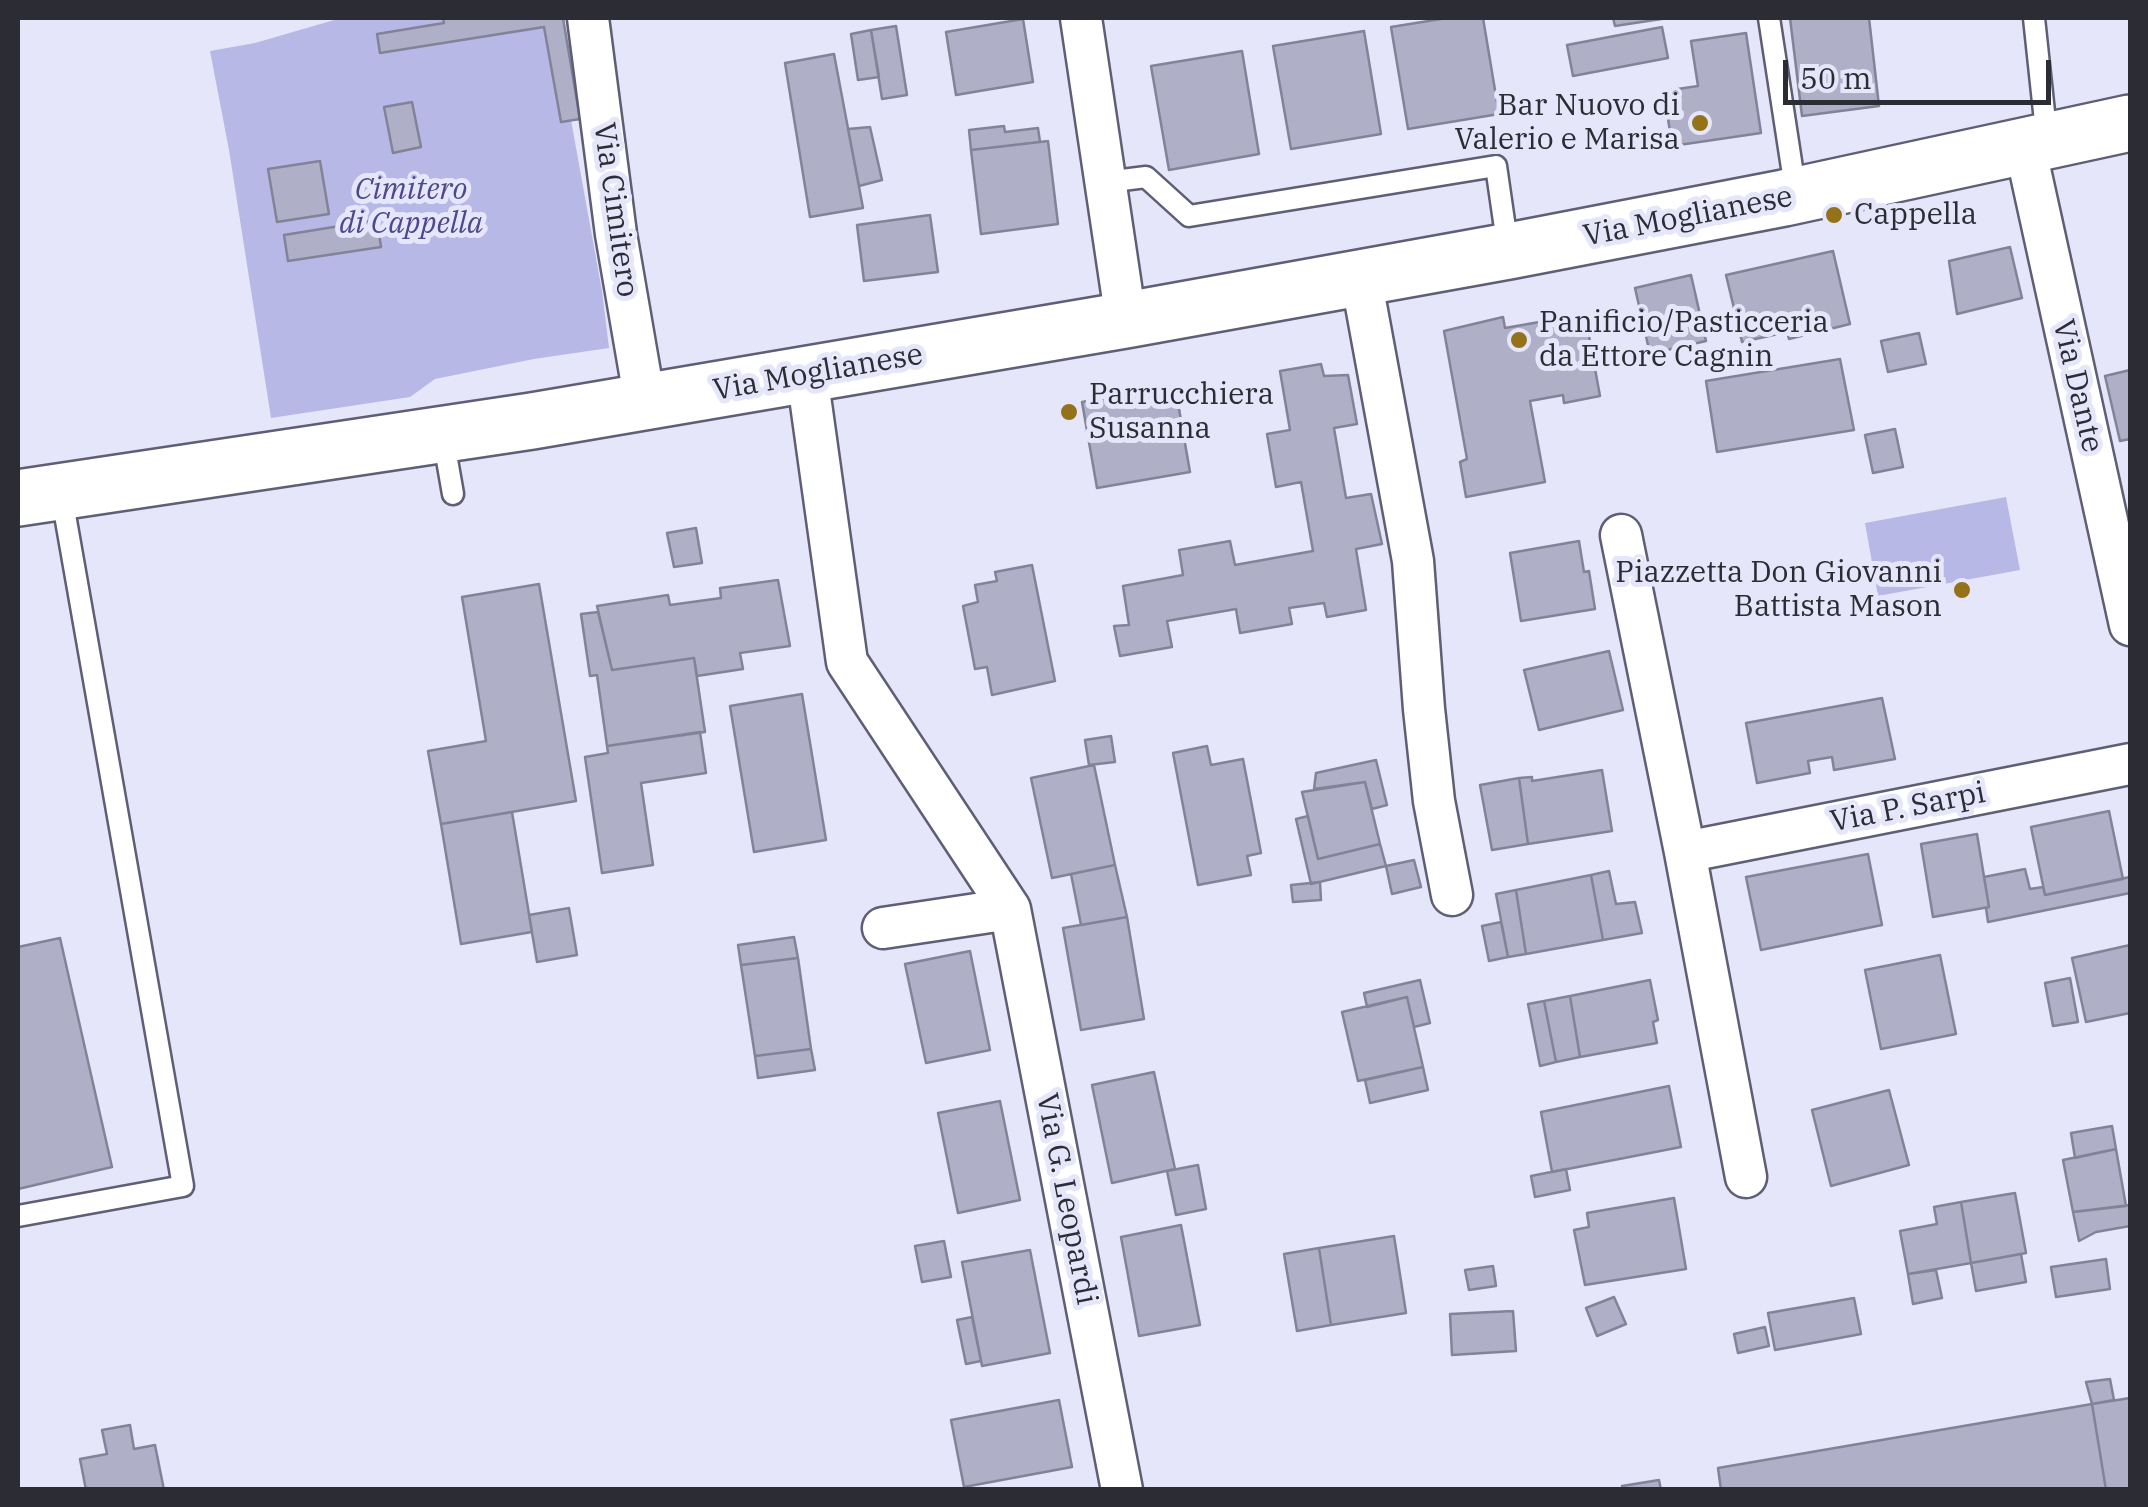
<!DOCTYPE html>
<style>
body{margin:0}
#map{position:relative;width:2148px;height:1507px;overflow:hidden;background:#e6e6fb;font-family:"IBM Plex Serif",serif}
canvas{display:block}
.frame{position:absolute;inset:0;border:20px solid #2c2c35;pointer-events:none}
.scale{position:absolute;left:1783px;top:60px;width:268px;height:45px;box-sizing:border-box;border:5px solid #2c2c35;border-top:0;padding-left:12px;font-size:30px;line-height:35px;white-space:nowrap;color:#2c2c35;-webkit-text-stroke:8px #e6e6fb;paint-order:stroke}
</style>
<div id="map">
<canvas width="2148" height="1507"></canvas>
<div class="frame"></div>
<div class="scale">50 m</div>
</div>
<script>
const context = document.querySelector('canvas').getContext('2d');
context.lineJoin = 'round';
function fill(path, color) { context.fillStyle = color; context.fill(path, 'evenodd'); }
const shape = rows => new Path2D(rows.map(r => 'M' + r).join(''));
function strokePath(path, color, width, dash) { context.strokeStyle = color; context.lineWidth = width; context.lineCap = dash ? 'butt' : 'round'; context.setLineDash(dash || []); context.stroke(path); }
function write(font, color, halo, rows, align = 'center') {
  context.font = font + ' "IBM Plex Serif",serif'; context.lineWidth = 10; context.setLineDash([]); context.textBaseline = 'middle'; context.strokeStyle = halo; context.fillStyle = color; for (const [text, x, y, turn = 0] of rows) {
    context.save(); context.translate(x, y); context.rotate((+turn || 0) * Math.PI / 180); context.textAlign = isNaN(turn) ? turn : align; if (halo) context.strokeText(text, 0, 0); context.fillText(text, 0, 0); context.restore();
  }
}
const green = shape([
 [341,18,563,18,580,119,571,120,602,291,609,348,534,359,435,379,410,397,271,418,229,150,210,51,255,43],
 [2006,497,2020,570,1878,596,1865,523]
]);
const building = shape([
 [443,18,563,18,580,119,561,122,544,27,380,53,377,34,444,23,443,18],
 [1447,18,1483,18,1499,114,1408,129,1391,27,1447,18],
 [1613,18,1668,18,1615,26,1613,18],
 [1790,18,1869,18,1879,106,1802,116,1790,18],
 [1023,19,1033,82,956,95,946,32,1023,19],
 [896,26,907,95,882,99,871,30,896,26],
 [1662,27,1668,58,1573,76,1567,45,1662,27],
 [871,30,879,77,858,80,851,34,871,30],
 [1364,31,1381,134,1291,149,1273,46,1364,31],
 [1746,33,1761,133,1672,146,1664,91,1698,86,1691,41,1746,33],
 [1242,51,1259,154,1169,170,1151,66,1242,51],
 [834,54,863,208,810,217,785,63,834,54],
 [412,102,421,147,393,153,384,107,412,102],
 [1004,126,1005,132,1038,128,1040,142,971,150,969,130,1004,126],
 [870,127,882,180,859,186,848,129,870,127],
 [1048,141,1058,224,981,234,971,150,1048,141],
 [320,161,329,214,277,222,268,169,320,161],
 [930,215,938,272,864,281,857,225,930,215],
 [377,220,381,247,288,261,284,235,377,220],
 [2010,247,2022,298,1957,314,1949,261,2010,247],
 [1833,251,1850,324,1789,339,1787,332,1742,342,1726,275,1833,251],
 [1691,275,1706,341,1650,354,1635,288,1691,275],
 [1585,314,1600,396,1564,403,1563,395,1530,401,1545,482,1466,497,1460,462,1467,459,1444,331,1503,317,1505,328,1585,314],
 [1919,333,1926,364,1888,372,1881,341,1919,333],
 [1840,359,1854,430,1717,452,1706,381,1840,359],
 [1321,364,1324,376,1348,375,1357,424,1334,428,1346,498,1371,494,1382,544,1356,549,1366,610,1327,617,1324,603,1289,608,1292,624,1240,633,1236,609,1167,621,1172,647,1120,656,1114,626,1129,625,1123,586,1183,575,1179,550,1230,541,1235,565,1313,551,1301,482,1276,487,1267,434,1290,430,1280,371,1321,364],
 [2130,370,2130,439,2120,441,2105,376,2130,370],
 [1175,386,1190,472,1097,488,1082,402,1175,386],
 [1895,429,1903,467,1873,473,1865,435,1895,429],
 [696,528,702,563,674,567,667,533,696,528],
 [1579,541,1584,572,1589,571,1595,609,1521,621,1510,553,1579,541],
 [1032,565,1055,681,992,695,987,667,975,669,963,606,978,602,975,585,997,581,995,572,1032,565],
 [778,580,790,646,740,653,743,669,697,676,694,658,612,670,597,606,668,595,670,605,721,598,720,588,778,580],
 [539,584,576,801,441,824,428,751,486,741,462,597,539,584],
 [598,612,612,670,694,658,705,732,607,746,597,675,590,676,581,614,598,612],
 [1609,651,1623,710,1539,730,1524,670,1609,651],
 [802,694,826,840,754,852,730,706,802,694],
 [1882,698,1895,759,1834,770,1832,757,1808,761,1810,773,1757,783,1746,723,1882,698],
 [700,732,706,773,641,783,653,865,602,873,585,757,608,753,607,746,700,732],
 [1111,736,1115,762,1089,765,1085,740,1111,736],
 [1207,746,1211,765,1243,759,1261,853,1247,856,1251,875,1198,885,1173,753,1207,746],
 [1376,760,1387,805,1372,809,1365,782,1314,789,1316,773,1376,760],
 [1094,765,1115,865,1052,878,1031,778,1094,765],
 [1602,770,1612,831,1528,844,1519,778,1532,777,1532,781,1602,770],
 [1519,778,1528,844,1492,850,1480,785,1519,778],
 [1365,782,1380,844,1318,859,1302,792,1365,782],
 [2109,811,2123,879,2045,895,2031,827,2109,811],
 [512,812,532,932,461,944,441,824,512,812],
 [1308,816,1318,859,1380,844,1386,866,1311,884,1296,819,1308,816],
 [1977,834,1989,907,1933,917,1921,844,1977,834],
 [1868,854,1882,925,1761,950,1746,877,1868,854],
 [1414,860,1421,887,1392,894,1386,866,1414,860],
 [1115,865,1127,917,1081,925,1071,874,1115,865],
 [2025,869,2030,889,2043,887,2045,895,2130,877,2130,893,1988,922,1986,908,1989,907,1984,877,2025,869],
 [1609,871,1616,904,1635,902,1642,933,1603,940,1591,875,1609,871],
 [1591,875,1603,940,1526,954,1516,890,1591,875],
 [1320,882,1321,900,1293,902,1291,885,1320,882],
 [1516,890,1526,954,1508,957,1496,894,1516,890],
 [569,908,577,955,537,962,529,915,569,908],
 [1127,917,1144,1019,1081,1030,1063,928,1127,917],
 [1501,922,1508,957,1489,961,1482,926,1501,922],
 [794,937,798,958,741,965,738,945,794,937],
 [60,938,112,1167,18,1189,18,947,60,938],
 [2130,945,2130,1013,2086,1022,2072,958,2130,945],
 [970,951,990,1050,926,1063,905,964,970,951],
 [1940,955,1956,1034,1881,1049,1865,970,1940,955],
 [798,958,811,1049,755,1056,741,965,798,958],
 [2070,978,2078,1022,2053,1026,2045,983,2070,978],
 [1420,980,1430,1023,1414,1027,1407,997,1367,1007,1364,993,1420,980],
 [1650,980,1658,1020,1653,1022,1657,1043,1580,1057,1570,996,1650,980],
 [1570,996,1580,1057,1556,1062,1544,1001,1570,996],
 [1407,997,1423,1067,1358,1081,1342,1012,1407,997],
 [1544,1001,1556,1062,1540,1066,1528,1004,1544,1001],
 [811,1049,815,1070,758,1078,755,1056,811,1049],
 [1423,1067,1428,1090,1370,1103,1365,1080,1423,1067],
 [1154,1072,1175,1169,1112,1183,1092,1085,1154,1072],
 [1669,1086,1681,1147,1552,1172,1541,1112,1669,1086],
 [1889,1090,1909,1165,1831,1186,1812,1110,1889,1090],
 [1000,1101,1020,1200,958,1213,938,1113,1000,1101],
 [2112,1126,2116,1149,2075,1158,2071,1133,2112,1126],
 [2116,1149,2126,1206,2073,1212,2063,1160,2116,1149],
 [1198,1165,1206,1209,1176,1215,1167,1171,1198,1165],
 [1566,1169,1570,1190,1535,1197,1531,1176,1566,1169],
 [2015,1193,2026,1253,1971,1263,1961,1202,2015,1193],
 [1674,1198,1686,1269,1585,1285,1574,1230,1589,1227,1587,1213,1674,1198],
 [1961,1202,1971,1263,1908,1274,1900,1231,1937,1224,1934,1207,1961,1202],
 [2130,1205,2130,1226,2096,1232,2079,1241,2073,1212,2130,1205],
 [1181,1225,1200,1325,1139,1336,1121,1237,1181,1225],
 [1394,1236,1406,1313,1331,1325,1319,1248,1394,1236],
 [944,1241,951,1277,922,1282,915,1246,944,1241],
 [1319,1248,1331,1325,1297,1331,1284,1254,1319,1248],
 [1030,1250,1050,1353,982,1366,962,1262,1030,1250],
 [2021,1254,2026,1282,1976,1291,1971,1263,2021,1254],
 [2106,1259,2110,1289,2056,1297,2051,1267,2106,1259],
 [1493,1266,1496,1286,1469,1290,1465,1270,1493,1266],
 [1936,1270,1942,1298,1913,1304,1908,1274,1936,1270],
 [1614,1297,1626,1324,1597,1336,1586,1308,1614,1297],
 [1854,1298,1861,1334,1775,1350,1768,1313,1854,1298],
 [1513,1311,1516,1351,1452,1355,1450,1314,1513,1311],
 [972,1317,981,1361,966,1364,957,1320,972,1317],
 [1765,1327,1769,1346,1738,1353,1734,1334,1765,1327],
 [2110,1379,2114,1400,2092,1404,2086,1382,2110,1379],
 [2130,1398,2130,1490,2106,1490,2092,1404,2130,1398],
 [1059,1400,1072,1467,964,1487,951,1420,1059,1400],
 [2092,1404,2106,1490,1721,1490,1718,1468,2092,1404],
 [130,1425,134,1449,155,1445,164,1490,86,1490,80,1459,107,1454,102,1430,130,1425],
 [1659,1480,1661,1490,1623,1490,1622,1486,1659,1480]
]);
const lane = shape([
 [1769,18,1796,194],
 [2034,18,2047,140],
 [1106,182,1146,177,1189,216,1496,166,1508,249],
 [443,437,453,494],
 [18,1216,183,1186,61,492]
]);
const street = shape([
 [588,18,616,234,645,402],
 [1081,18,1126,320],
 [2025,147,2130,625],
 [1361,278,1413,561,1424,709,1434,801,1452,895],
 [807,375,847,662,1010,909,1122,1490],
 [1621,535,1685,852,1746,1177],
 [1685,852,2130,764],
 [883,928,1010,909]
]);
const secondary = shape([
 [18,498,532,421,1126,320,1509,251,1784,198,2130,123]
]);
const markers = [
 [1700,123,10,"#937219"],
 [1834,215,10,"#937219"],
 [1519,340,10,"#937219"],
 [1069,412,10,"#937219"],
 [1962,590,10,"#937219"]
];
const poiNames = [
 ["Bar Nuovo di",1680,106,"right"],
 ["Valerio e Marisa",1680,140,"right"],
 ["Cappella",1854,215],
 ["Panificio/Pasticceria",1539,323],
 ["da Ettore Cagnin",1539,357],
 ["Parrucchiera",1089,395],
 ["Susanna",1089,429],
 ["Piazzetta Don Giovanni",1942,573,"right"],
 ["Battista Mason",1942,607,"right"]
];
const parkNames = [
 ["Cimitero",411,190],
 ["di Cappella",411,224]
];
const streetNames = [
 ["Via Cimitero",615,210,82],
 ["Via Moglianese",1688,217,-11],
 ["Via Moglianese",818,373,-10],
 ["Via Dante",2077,386,77],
 ["Via P. Sarpi",1908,808,-11],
 ["Via G. Leopardi",1066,1199,79]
];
fill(green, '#b8b8e7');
fill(building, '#afafc7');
strokePath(building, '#828299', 2.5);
strokePath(lane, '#5e5e74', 25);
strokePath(street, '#5e5e74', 45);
strokePath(secondary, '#5e5e74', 60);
strokePath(lane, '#fff', 20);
strokePath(street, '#fff', 40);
strokePath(secondary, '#fff', 55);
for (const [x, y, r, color] of markers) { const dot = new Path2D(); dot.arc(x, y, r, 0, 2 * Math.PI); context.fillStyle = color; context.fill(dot); strokePath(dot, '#e6e6fb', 4); }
write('30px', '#2c2c35', '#e6e6fb', poiNames, 'left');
write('italic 30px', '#4e488c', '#e6e6fb', parkNames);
write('30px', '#2c2c35', '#e6e6fb', streetNames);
</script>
